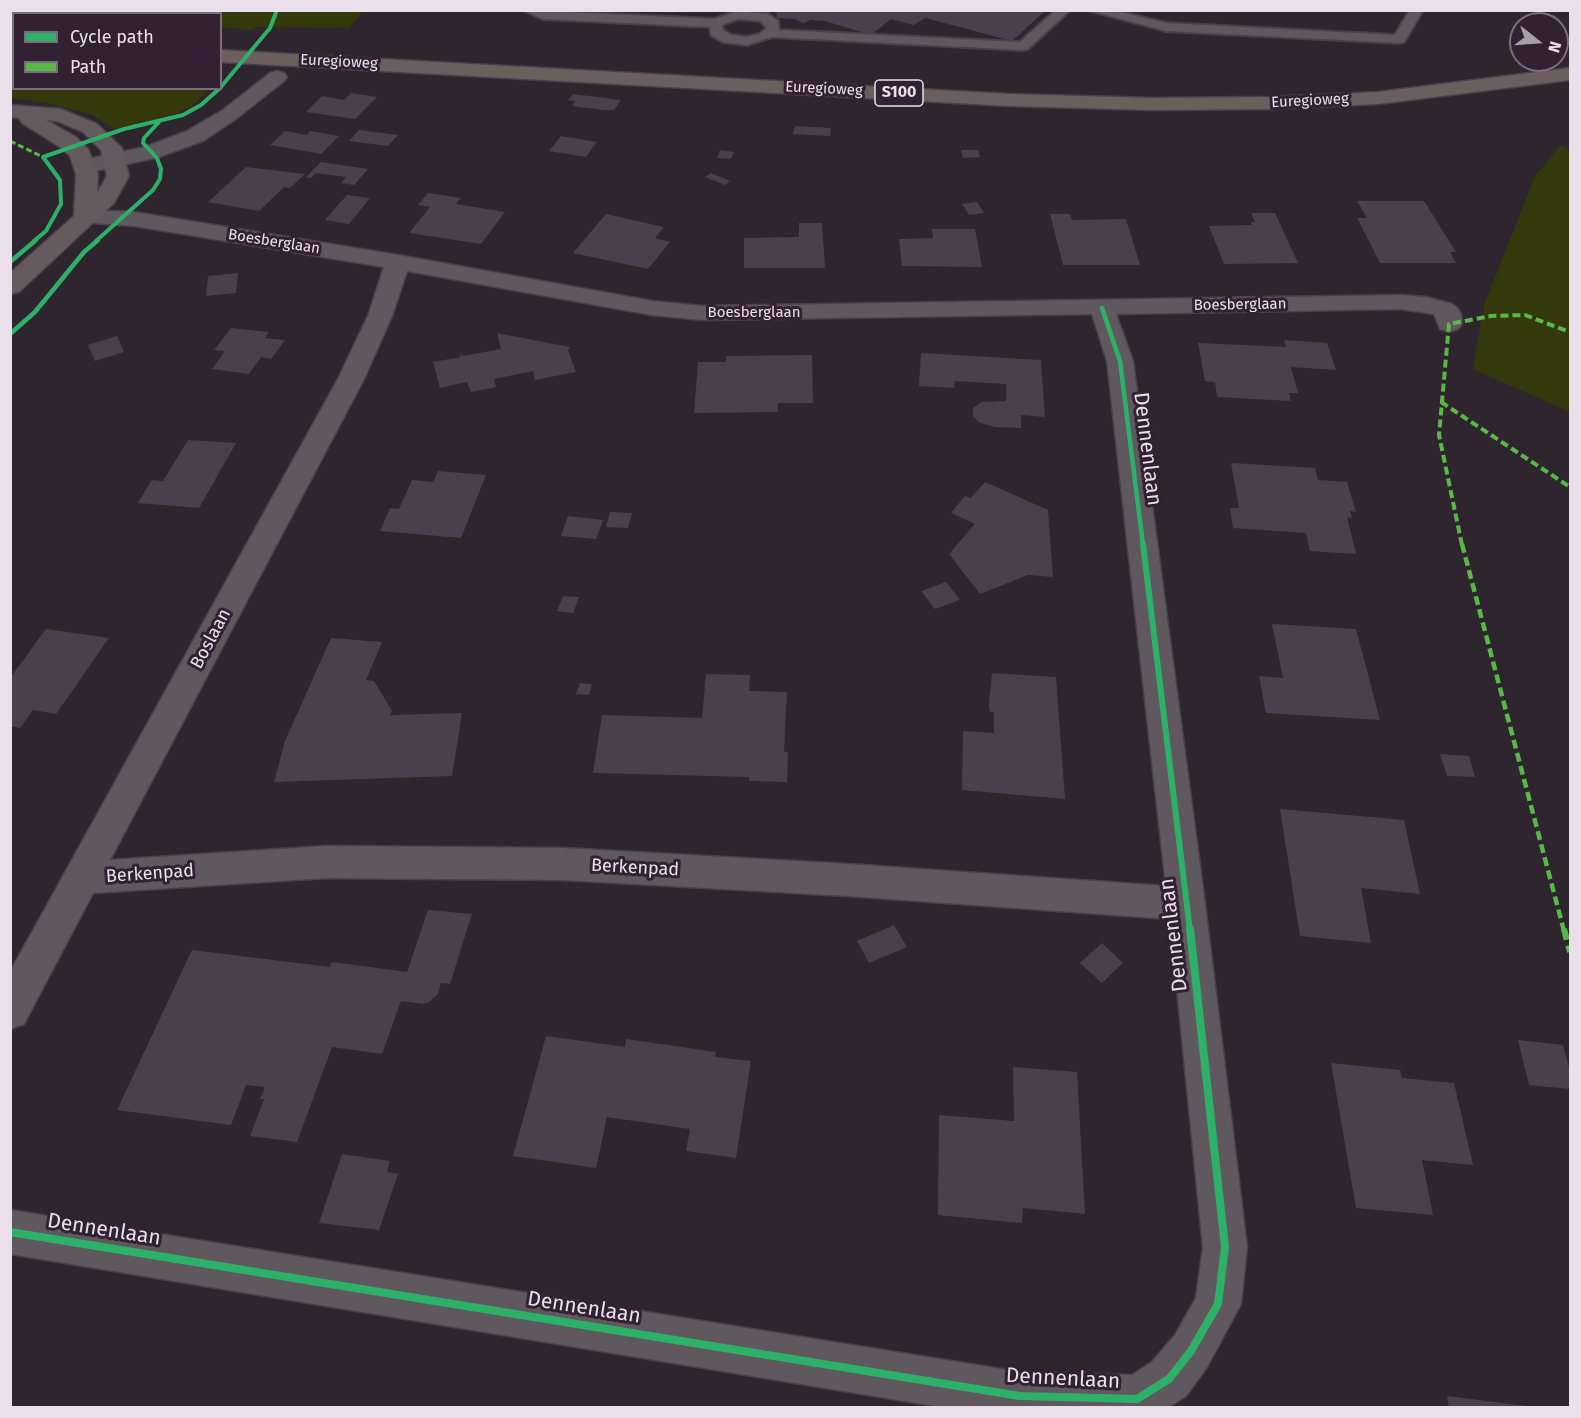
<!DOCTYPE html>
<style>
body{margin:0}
#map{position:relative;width:1581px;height:1418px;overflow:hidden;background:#2e252e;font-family:"Fira Sans",sans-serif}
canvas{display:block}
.frame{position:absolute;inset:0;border:12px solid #eadfea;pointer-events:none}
.legend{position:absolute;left:12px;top:12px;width:210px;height:78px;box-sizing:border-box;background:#322132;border:2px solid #7c6d7c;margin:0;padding:8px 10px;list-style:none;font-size:18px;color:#eadfea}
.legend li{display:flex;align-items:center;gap:12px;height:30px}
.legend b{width:30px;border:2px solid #7c6d7c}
.north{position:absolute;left:1509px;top:12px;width:60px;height:60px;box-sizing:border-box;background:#322132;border:2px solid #7c6d7c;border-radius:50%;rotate:107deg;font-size:16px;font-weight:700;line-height:24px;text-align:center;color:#eadfea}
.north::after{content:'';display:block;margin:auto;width:21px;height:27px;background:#a89ea8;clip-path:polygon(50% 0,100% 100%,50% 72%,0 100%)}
</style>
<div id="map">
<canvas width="1581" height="1418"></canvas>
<div class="frame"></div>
<ul class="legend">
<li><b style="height:8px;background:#2db169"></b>Cycle path</li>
<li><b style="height:8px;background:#58b947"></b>Path</li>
</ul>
<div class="north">N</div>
</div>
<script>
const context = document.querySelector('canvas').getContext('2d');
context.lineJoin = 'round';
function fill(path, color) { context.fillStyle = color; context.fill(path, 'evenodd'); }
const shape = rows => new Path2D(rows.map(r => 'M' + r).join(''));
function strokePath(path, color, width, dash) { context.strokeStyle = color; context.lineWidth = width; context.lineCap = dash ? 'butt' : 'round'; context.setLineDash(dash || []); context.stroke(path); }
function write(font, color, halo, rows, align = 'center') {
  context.font = font + ' "Fira Sans",sans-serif'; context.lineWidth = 6; context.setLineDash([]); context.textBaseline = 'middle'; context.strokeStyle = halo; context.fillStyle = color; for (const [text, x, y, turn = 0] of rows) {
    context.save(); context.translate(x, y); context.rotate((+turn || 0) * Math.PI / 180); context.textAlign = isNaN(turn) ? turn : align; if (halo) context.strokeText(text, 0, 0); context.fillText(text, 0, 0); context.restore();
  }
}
const green = shape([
 [11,10,363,10,363,11,349,28,257,27,249,30,221,27,220,14,14,14,13,16,11,16],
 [11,59,13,59,14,88,210,89,191,107,172,115,114,129,93,115,68,108,31,100,11,99],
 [1560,146,1570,149,1570,412,1473,369,1484,305,1535,176]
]);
const building = shape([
 [771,10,1046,10,1012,41,926,18,913,25,891,19,871,35,825,21,811,20,803,23,795,19,776,18,777,13],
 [351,93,377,97,355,119,306,112,322,96,344,100],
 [573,94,621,100,614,110,604,110,572,106,575,101,568,100],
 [795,126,831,128,830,136,793,134],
 [359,130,398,135,388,146,349,141],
 [285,131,307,135,310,131,339,136,321,154,270,145],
 [561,136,597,142,586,157,549,151],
 [720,150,734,152,731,159,717,158],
 [961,150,978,150,980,157,963,158],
 [321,162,368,169,354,185,341,183,346,177,316,173,311,178,306,177],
 [246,167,305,174,290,188,284,187,259,211,208,202],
 [711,173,730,181,725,185,705,177],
 [428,193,461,198,456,204,505,212,481,244,409,233,430,207,418,205],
 [347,195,370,198,349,224,325,220],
 [1357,201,1424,201,1456,252,1450,252,1456,263,1380,263,1357,218,1367,218],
 [977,202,984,213,969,215,962,204],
 [1251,213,1275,213,1298,263,1224,264,1209,226,1252,225,1251,222,1255,222],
 [606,214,664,227,655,238,670,242,648,269,573,253],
 [1050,214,1070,214,1072,220,1126,219,1140,265,1063,265],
 [799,223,822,223,825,268,744,268,744,238,799,237],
 [932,229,975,229,982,267,902,266,899,239,933,238],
 [238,273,236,293,206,296,208,276],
 [231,328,269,332,265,338,285,340,271,359,261,357,249,374,212,369,225,351,214,350],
 [497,333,570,347,568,350,576,372,535,380,533,371,494,379,496,387,471,392,467,382,440,388,433,362,461,357,460,353,463,356,501,349],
 [117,336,124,352,95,361,88,345],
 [1284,340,1327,343,1336,370,1291,367,1298,393,1289,393,1291,401,1217,397,1215,382,1205,381,1198,343,1286,347],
 [921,353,1041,360,1045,417,1021,415,1021,428,995,427,980,423,973,416,973,408,982,402,1006,401,1006,384,955,381,954,388,919,386],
 [812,355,813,403,778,403,778,412,694,413,698,362,726,362,726,356],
 [188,440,236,443,199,508,138,503,152,480,163,481],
 [1231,463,1315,468,1318,480,1347,482,1356,512,1350,511,1352,518,1347,517,1356,554,1310,551,1306,533,1233,528,1230,508,1239,508],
 [438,471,486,475,461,538,380,531,390,508,399,509,412,480,433,482],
 [985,482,1048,510,1053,577,1028,575,980,594,949,554,975,524,951,513,965,496,971,498],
 [610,512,632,513,628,528,606,527],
 [568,516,603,520,596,539,561,536],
 [946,582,960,600,935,609,921,591],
 [563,596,579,597,573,613,557,611],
 [1272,624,1356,629,1380,720,1266,713,1259,676,1283,678],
 [46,629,109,638,56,714,33,710,20,728,10,726,10,678],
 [331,638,382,642,366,680,374,681,392,711,390,715,462,713,452,776,274,782,285,741],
 [992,673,1056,677,1065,799,962,790,963,731,994,733,994,712,990,712,989,704],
 [706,674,750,675,749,691,787,692,784,752,788,752,787,782,749,781,749,777,593,773,602,715,702,718],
 [580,683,592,684,589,695,576,694],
 [1440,754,1469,756,1475,777,1447,776],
 [1280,809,1404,820,1420,894,1361,888,1371,943,1300,936],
 [428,910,472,914,450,984,441,983,438,994,429,1002,423,1004,401,1001,382,1054,332,1047,297,1142,250,1136,264,1099,260,1099,265,1087,246,1085,231,1125,117,1110,192,950,330,967,332,962,407,972],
 [894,925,907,947,869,963,857,941],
 [1102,943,1123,963,1102,983,1080,963],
 [546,1036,625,1047,626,1039,716,1052,715,1057,751,1061,736,1158,686,1151,690,1129,607,1117,596,1168,513,1156],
 [1518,1040,1563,1045,1570,1071,1570,1089,1529,1085],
 [1331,1063,1400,1070,1402,1078,1454,1083,1473,1165,1422,1160,1433,1215,1356,1208],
 [1013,1067,1077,1072,1085,1214,1023,1208,1022,1223,938,1215,939,1115,1014,1121],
 [342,1154,390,1161,387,1172,398,1174,379,1230,319,1223],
 [1447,1396,1527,1406,1527,1408,1449,1408]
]);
const lane = shape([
 [523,10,715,19,737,11,768,14,778,21,779,30,1020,42,1056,10,1070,10,1028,49,1023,50,772,37,747,45,723,42,711,35,710,27,543,19,523,10],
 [738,19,760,21,767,28,759,34,747,37,731,35,723,30,722,25,738,19],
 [1088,10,1112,10,1166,23,1395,35,1410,10,1423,10,1404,42,1399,43,1166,31,1088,10]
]);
const street = shape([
 [277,71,284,73,287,77,284,81,237,118,203,141,159,157,86,173,78,171,75,166,78,161,145,147,187,131,223,110,270,73,277,71],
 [85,210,134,212,398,255,652,301,702,306,1401,295,1426,297,1452,304,1458,309,1461,314,1462,324,1458,329,1449,332,1440,329,1434,314,1401,309,1116,314,1133,361,1205,904,1247,1247,1241,1304,1207,1367,1186,1396,1167,1408,947,1408,10,1254,10,1210,1020,1372,1132,1375,1152,1362,1175,1335,1196,1298,1203,1247,1170,919,848,896,564,880,326,878,93,893,24,1024,10,1029,10,972,338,379,368,316,384,267,134,226,77,222,74,217,77,212,85,210],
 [407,271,652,315,702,320,1092,314,1107,361,1166,886,848,864,564,848,326,846,110,860,364,379,392,316,407,271]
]);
const secondary = shape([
 [10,105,61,109,97,124,122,148,129,176,114,203,19,292,10,294,10,273,74,216,76,174,70,156,60,147,22,123,19,118,10,117,10,105],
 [46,120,57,121,83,132,101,150,107,176,97,193,98,174,88,149,76,137,46,120]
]);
const primary = shape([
 [10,19,14,19,14,31,10,31,10,19],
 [220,50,1009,94,1152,98,1271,97,1378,92,1570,68,1570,80,1378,104,1271,109,1152,110,1009,106,220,62,220,50]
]);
const quietFar3 = shape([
 [10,141,43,157]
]);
const quietFar2 = shape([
 [1441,402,1570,487],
 [1462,545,1439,435,1449,324,1491,316,1525,315,1570,332]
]);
const quietFar1 = shape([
 [1462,544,1564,931]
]);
const quiet = shape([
 [1564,929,1570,952]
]);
const cyclewayFar3 = shape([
 [220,88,270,28,277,10],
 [34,241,46,231,61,204,60,180,43,157,124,129,183,115,201,105,220,88],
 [96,241,153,190,160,179,161,169,157,158,143,143,144,138,159,122]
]);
const cyclewayFar2 = shape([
 [10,262,36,240],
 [1102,308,1120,361,1143,545],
 [10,334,35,312,84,252,98,240]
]);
const cyclewayFar1 = shape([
 [1143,544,1190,931]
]);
const cycleway = shape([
 [10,1232,1020,1396,1137,1399,1169,1379,1191,1351,1218,1304,1225,1247,1190,929]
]);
const farStreetnames = [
 ["Euregioweg",339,62,3],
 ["Euregioweg",824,89,3],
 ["Euregioweg",1310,101,-3],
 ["Boesberglaan",274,242,9],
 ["Boesberglaan",1240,305,-1],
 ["Boesberglaan",754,313]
];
const shields = [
 [899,93,48]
];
const shieldNames = [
 ["S100",899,93]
];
const streetNames = [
 ["Boslaan",211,639,-62],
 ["Berkenpad",635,868,3],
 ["Berkenpad",150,874,-4]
];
const nearStreetnames = [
 ["Dennenlaan",1147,449,83],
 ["Dennenlaan",1174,935,-97],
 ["Dennenlaan",104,1230,9],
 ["Dennenlaan",584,1308,9],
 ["Dennenlaan",1063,1379,3]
];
fill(green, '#33390a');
fill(building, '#4c3f4d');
strokePath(lane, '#484148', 4);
strokePath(street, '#484148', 3);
strokePath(secondary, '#484148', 3);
strokePath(primary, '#484148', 3);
fill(lane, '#5f585f');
fill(street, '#5f585f');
fill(secondary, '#655b5f');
fill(primary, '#6b5f5e');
strokePath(quietFar3, '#58b947', 3, [6, 3]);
strokePath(quietFar2, '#58b947', 4, [8, 4]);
strokePath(quietFar1, '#58b947', 4.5, [9, 4.5]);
strokePath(quiet, '#58b947', 6, [11, 6]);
strokePath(cyclewayFar3, '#2db169', 4);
strokePath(cyclewayFar2, '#2db169', 4.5);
strokePath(cyclewayFar1, '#2db169', 6);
strokePath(cycleway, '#2db169', 8);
write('15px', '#eadfea', '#322132', farStreetnames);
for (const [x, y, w] of shields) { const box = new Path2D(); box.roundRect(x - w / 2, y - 13, w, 26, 4.5); context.fillStyle = '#322132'; context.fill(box); strokePath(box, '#eadfea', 1.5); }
write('bold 16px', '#eadfea', null, shieldNames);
write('18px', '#eadfea', '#322132', streetNames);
write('21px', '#eadfea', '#322132', nearStreetnames);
</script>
